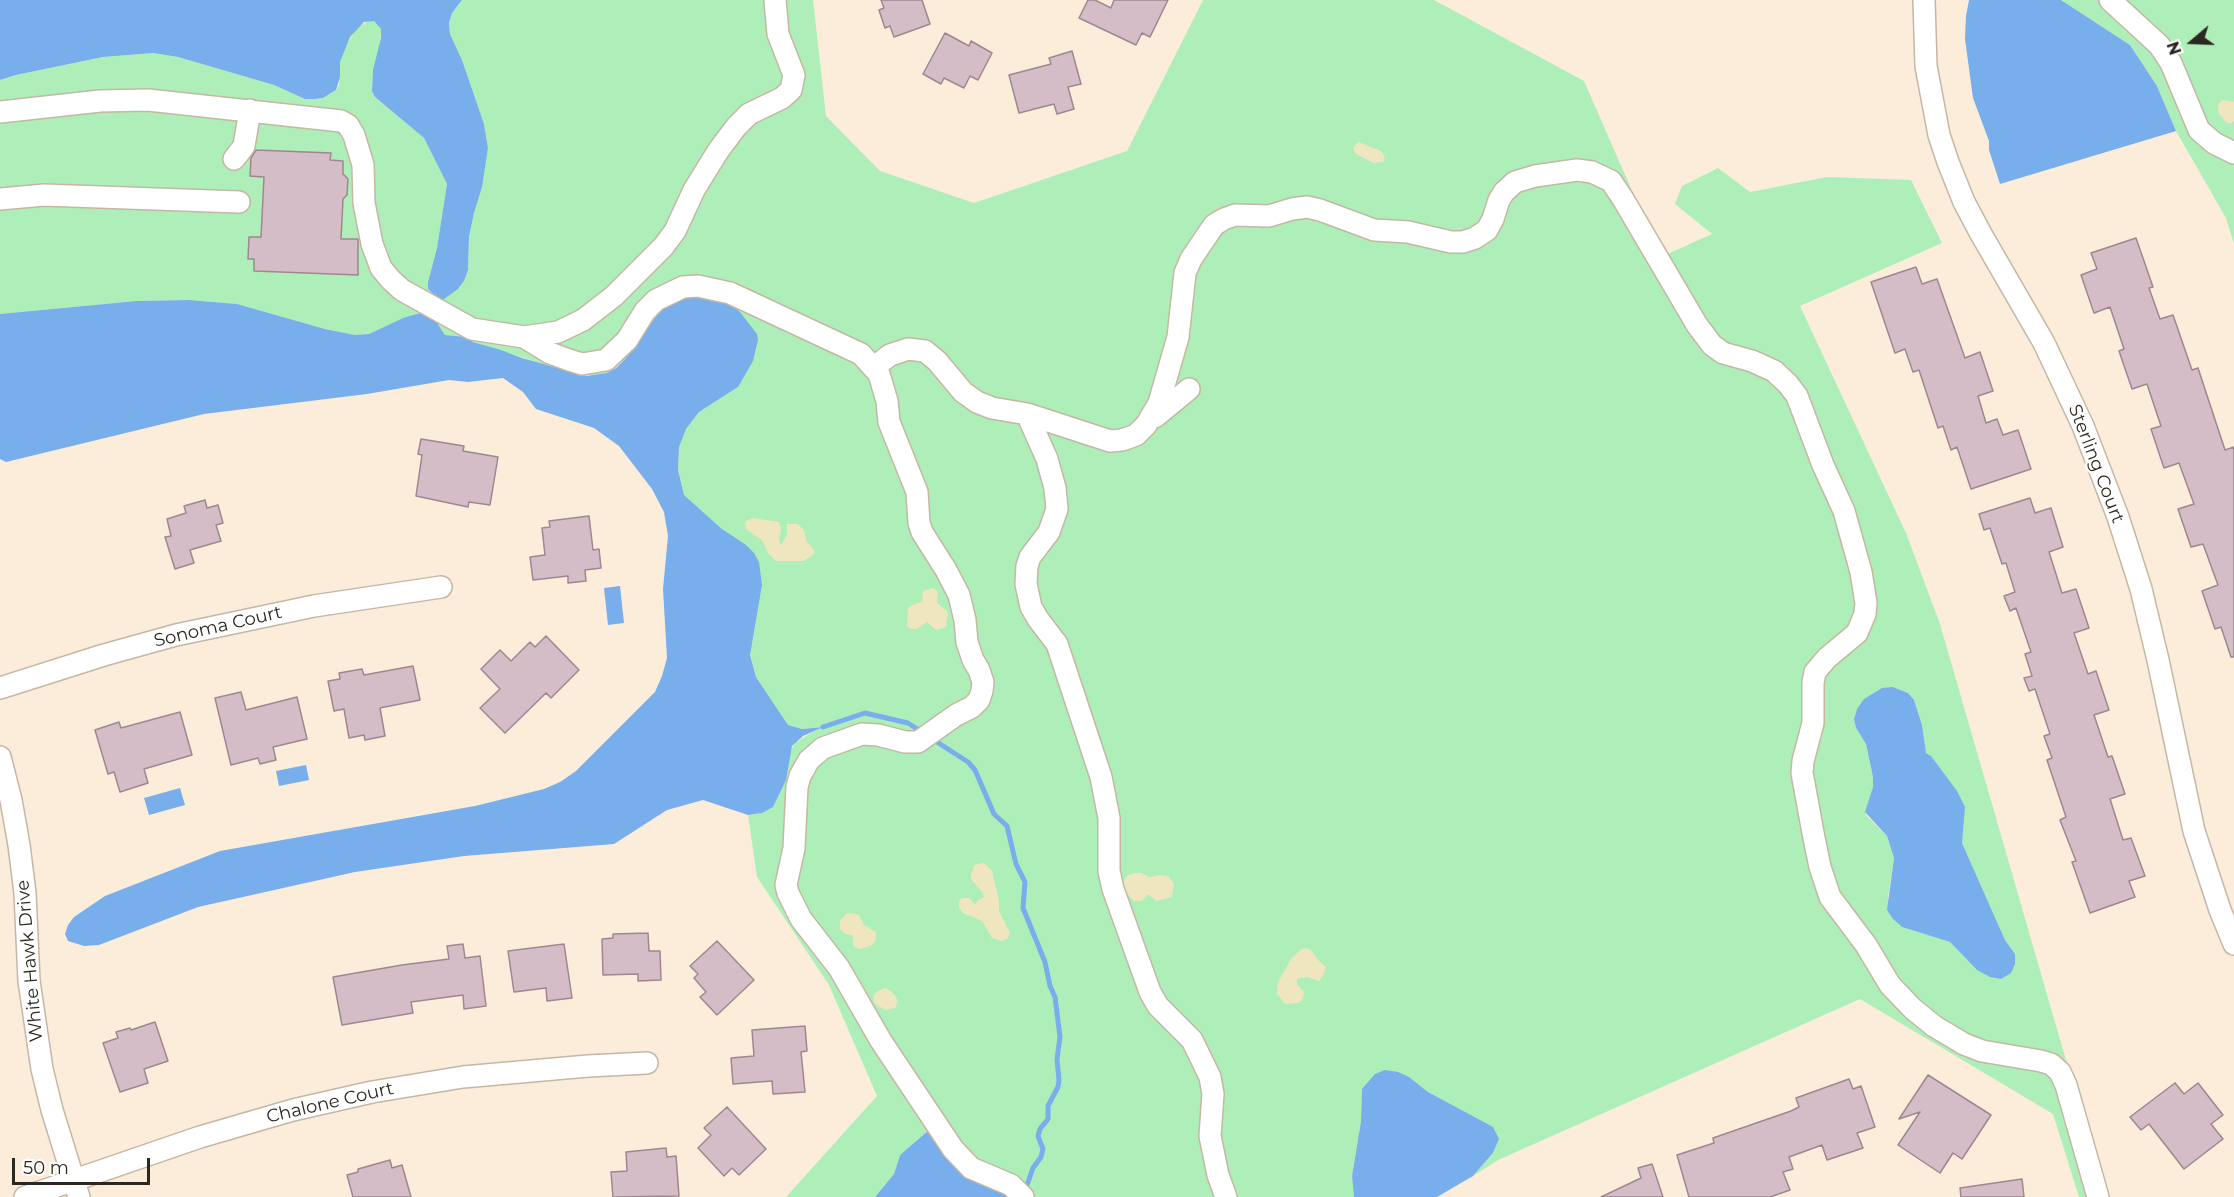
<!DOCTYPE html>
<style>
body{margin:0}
#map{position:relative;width:2234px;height:1197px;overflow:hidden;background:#fbedd9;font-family:Montserrat,sans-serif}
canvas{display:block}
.north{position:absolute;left:2162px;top:12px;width:60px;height:60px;-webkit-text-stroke:4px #fff;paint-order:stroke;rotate:251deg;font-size:16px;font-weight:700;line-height:24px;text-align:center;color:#2c2720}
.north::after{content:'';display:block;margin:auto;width:21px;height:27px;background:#2c2720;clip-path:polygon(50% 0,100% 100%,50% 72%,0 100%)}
.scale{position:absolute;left:12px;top:1158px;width:138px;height:27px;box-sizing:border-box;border:3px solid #2c2720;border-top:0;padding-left:8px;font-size:18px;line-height:21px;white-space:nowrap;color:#2c2720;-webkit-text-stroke:4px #fff;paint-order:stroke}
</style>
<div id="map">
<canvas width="2234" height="1197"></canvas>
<div class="north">N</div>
<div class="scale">50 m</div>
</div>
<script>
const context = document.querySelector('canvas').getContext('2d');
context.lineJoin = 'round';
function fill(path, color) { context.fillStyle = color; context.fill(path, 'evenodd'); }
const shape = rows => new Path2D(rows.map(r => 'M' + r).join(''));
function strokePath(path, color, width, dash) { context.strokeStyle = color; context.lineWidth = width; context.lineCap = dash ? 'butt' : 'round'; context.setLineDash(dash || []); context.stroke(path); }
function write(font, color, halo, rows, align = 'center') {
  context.font = font + ' Montserrat,sans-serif'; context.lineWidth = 4.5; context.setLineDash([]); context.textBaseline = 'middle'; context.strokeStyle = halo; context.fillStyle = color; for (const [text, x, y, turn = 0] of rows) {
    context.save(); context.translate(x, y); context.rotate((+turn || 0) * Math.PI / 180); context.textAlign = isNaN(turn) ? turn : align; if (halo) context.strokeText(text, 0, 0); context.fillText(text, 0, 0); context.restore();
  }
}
const green = shape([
 [462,0,813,0,826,116,880,171,974,203,1127,151,1203,0,1434,0,1584,81,1661,257,1712,234,1675,204,1682,186,1718,168,1750,192,1827,177,1911,180,1942,243,1800,306,1906,533,1940,624,2063,1050,2109,1197,2079,1197,2053,1114,1860,999,1498,1160,1473,1176,1493,1153,1499,1139,1449,1104,1428,1092,1409,1077,1362,1089,1361,1121,1352,1176,1354,1197,1014,1197,929,1130,900,1155,894,1174,875,1197,786,1197,877,1096,829,985,757,877,748,815,761,813,789,764,790,751,796,742,821,727,802,729,788,725,756,677,750,655,754,553,722,529,684,495,678,470,679,446,686,429,699,412,738,387,626,358,608,373,597,376,579,375,473,342,467,337,445,335,439,326,435,315,403,318,369,334,355,335,325,329,237,304,189,300,136,301,0,314,0,80,16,75,103,57,153,53,178,57,274,85,305,99,315,99,323,98,336,90,339,85,340,62,344,49,357,27,369,21,374,21,381,29,380,48,372,82,375,97,424,138,447,184,437,248,428,282,428,289,432,295,458,289,464,281,468,270,469,237,488,148,484,124,462,60,450,34,449,23,452,13],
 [1893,687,1908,693,1914,700,1922,725,1924,747,1926,753,1931,756,1962,831,1962,843,2005,940,2015,954,1977,970,1950,942,1902,927,1893,919,1888,897,1894,858,1887,836,1866,815,1873,787,1873,777,1866,744,1856,728,1854,719,1857,709],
 [2061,0,2234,0,2234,244,2226,218,2176,131,2157,86,2130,45]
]);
const sand = shape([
 [2222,100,2234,102,2234,121,2232,123,2227,123,2219,114,2218,105],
 [1358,142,1381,151,1385,157,1383,162,1374,163,1356,154,1353,148],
 [752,518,779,522,781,529,779,541,781,545,787,535,787,524,798,524,804,530,806,540,814,550,814,554,804,561,776,561,769,554,762,540,746,529,745,522],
 [933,588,938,592,937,603,948,612,946,627,936,630,927,622,917,629,911,629,907,626,908,608,914,604,922,602,923,591],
 [984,863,992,871,999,901,999,911,1010,933,1008,938,1002,941,992,938,982,921,963,913,959,907,959,901,962,898,969,898,975,905,978,900,984,897,983,893,971,879,971,875,974,866,977,864],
 [1134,873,1141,873,1149,877,1160,875,1168,876,1174,884,1172,897,1156,901,1148,894,1142,901,1134,901,1126,892,1123,883,1127,876],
 [850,913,859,915,864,925,876,932,876,940,872,945,861,949,856,948,853,945,853,935,845,934,840,929,840,921,846,914],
 [1307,948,1312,951,1318,960,1326,967,1324,974,1319,981,1307,977,1297,979,1297,984,1304,992,1303,998,1299,1003,1285,1004,1277,994,1278,982,1291,959,1300,950],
 [885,988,891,991,896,997,898,1002,895,1008,885,1010,874,1003,873,996,878,991]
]);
const water = shape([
 [0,0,462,0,452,13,449,23,450,34,462,60,484,124,488,148,482,187,474,213,469,237,468,270,464,281,458,289,444,299,438,299,428,289,428,282,437,248,447,184,424,138,375,97,372,91,373,70,381,38,381,29,374,21,364,22,350,37,340,62,340,77,336,90,323,98,315,99,305,99,274,85,178,57,153,53,103,57,16,75,0,80],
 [1969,0,2061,0,2130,45,2157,86,2176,131,2000,184,1989,150,1989,141,1973,98,1965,39,1966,16],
 [694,294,727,301,740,312,757,334,758,340,753,361,738,387,699,412,686,429,679,447,678,470,684,495,722,529,746,545,754,553,759,562,762,585,750,655,756,677,788,725,802,729,823,727,803,736,792,746,786,780,773,807,762,813,748,815,703,800,667,810,614,844,464,856,355,872,198,907,99,945,84,946,68,941,65,934,68,925,74,917,105,896,220,851,475,806,544,789,560,782,576,771,655,692,662,676,667,658,663,589,668,536,664,512,652,489,619,446,594,428,536,409,523,392,503,378,468,382,449,380,367,394,204,414,6,462,0,459,0,314,136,301,189,300,237,304,325,329,355,335,369,334,403,318,424,312,435,315,439,326,445,335,467,337,473,342,501,350,522,358,587,376,607,373,616,368,626,358,666,303],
 [620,586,624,623,608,625,604,588],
 [1893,687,1908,693,1914,700,1922,725,1926,753,1931,756,1957,791,1965,807,1962,843,2005,940,2015,954,2015,964,2011,973,2001,979,1990,977,1977,970,1950,942,1902,927,1893,919,1887,910,1894,858,1887,836,1865,812,1873,787,1873,777,1866,744,1856,728,1854,719,1857,709,1864,699,1882,688],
 [306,765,309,780,279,786,276,771],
 [180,788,185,805,149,815,144,798],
 [1385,1070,1398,1072,1409,1077,1428,1092,1493,1127,1499,1139,1493,1153,1473,1176,1437,1197,1354,1197,1352,1176,1361,1121,1362,1089,1375,1074],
 [929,1130,1014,1197,875,1197,894,1174,900,1155]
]);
const stream = shape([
 [823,727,865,713,908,723,919,730],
 [937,742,968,762,975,770,994,814,1007,826,1016,864,1025,882,1023,908,1045,962,1050,986,1055,997,1060,1037,1057,1059,1059,1080,1058,1087,1048,1106,1048,1119,1040,1129,1038,1136,1043,1149,1041,1157,1033,1168,1026,1188]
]);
const building = shape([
 [881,0,922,0,930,24,894,37,890,26,885,28,879,10,884,8,881,0],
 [1088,0,1095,0,1111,8,1114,0,1168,0,1150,37,1142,33,1136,45,1079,18,1088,0],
 [945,33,969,46,971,41,992,53,978,80,970,76,964,88,944,78,941,84,923,74,945,33],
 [1072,51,1081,84,1068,87,1074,109,1057,114,1054,104,1019,113,1009,75,1051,64,1049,58,1072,51],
 [256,150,331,153,330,160,343,161,343,174,348,179,347,195,343,199,341,239,358,239,358,275,254,271,254,259,248,259,249,237,261,237,264,177,250,176,251,158,256,150],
 [2136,238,2153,287,2149,288,2160,319,2173,315,2192,370,2198,368,2225,450,2234,447,2234,657,2231,657,2221,627,2215,629,2202,591,2218,585,2203,544,2191,547,2178,509,2194,504,2179,463,2164,468,2151,429,2161,426,2147,384,2132,389,2119,351,2124,349,2110,307,2094,313,2081,275,2097,269,2091,253,2136,238],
 [1916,267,1922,284,1937,279,1965,358,1980,352,1993,391,1978,396,1986,423,1997,419,2003,435,2018,430,2031,469,1971,489,1957,447,1951,450,1943,426,1938,428,1919,370,1913,372,1905,349,1895,353,1871,282,1916,267],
 [421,439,464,446,463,451,498,457,490,505,469,502,468,507,416,496,422,455,418,454,421,439],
 [2030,498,2035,513,2051,508,2063,547,2049,552,2062,593,2076,589,2089,628,2074,633,2088,674,2096,671,2109,710,2094,715,2108,757,2112,756,2125,794,2110,799,2123,840,2131,838,2145,876,2129,881,2135,897,2090,913,2072,862,2076,861,2060,820,2066,817,2047,760,2052,758,2044,736,2050,734,2035,689,2029,691,2024,678,2032,676,2025,654,2031,652,2016,608,2010,611,2004,596,2015,592,2006,563,2002,564,1990,528,1984,530,1979,514,2030,498],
 [205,500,207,508,218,505,223,523,216,525,221,541,190,550,194,563,175,569,165,537,171,536,167,519,186,513,184,506,205,500],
 [589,516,593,550,599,549,601,568,585,570,586,581,568,583,568,576,533,580,530,557,545,555,542,528,550,527,549,521,589,516],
 [546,636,579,670,551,698,546,693,505,733,480,708,500,689,481,669,500,650,511,661,530,642,535,647,546,636],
 [413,666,420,700,380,708,385,736,365,740,364,735,349,738,344,709,334,711,328,681,340,679,339,673,362,669,364,675,413,666],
 [241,692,246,710,297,697,307,739,273,747,276,760,260,764,258,758,231,765,215,698,241,692],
 [180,712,192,755,144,769,148,783,120,792,114,772,108,774,95,730,119,722,121,728,180,712],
 [648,933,649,951,660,951,661,980,638,981,638,974,603,975,602,939,613,938,613,934,648,933],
 [717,941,754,980,717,1015,700,997,706,992,694,978,698,974,690,966,717,941],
 [463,944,465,958,480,956,486,1006,464,1009,463,995,411,1002,413,1013,342,1025,333,977,402,965,449,959,447,946,463,944],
 [564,944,572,998,547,1001,546,988,514,992,508,951,564,944],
 [155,1022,168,1061,144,1069,148,1083,120,1092,103,1043,118,1038,116,1032,130,1028,131,1030,155,1022],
 [805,1026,807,1051,801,1052,805,1092,773,1094,772,1081,733,1084,731,1058,754,1056,752,1030,805,1026],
 [1928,1075,1991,1115,1962,1159,1953,1153,1940,1173,1898,1145,1920,1112,1899,1119,1928,1075],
 [1849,1079,1853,1089,1861,1086,1875,1127,1857,1133,1863,1148,1827,1160,1822,1145,1789,1157,1793,1169,1783,1172,1790,1190,1770,1197,1689,1197,1677,1155,1714,1143,1713,1138,1791,1111,1799,1107,1796,1098,1849,1079],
 [2175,1083,2184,1094,2198,1083,2223,1115,2211,1124,2223,1139,2184,1169,2149,1124,2141,1130,2130,1117,2175,1083],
 [727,1107,766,1149,739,1175,732,1168,724,1176,698,1148,711,1135,704,1128,727,1107],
 [666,1148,667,1157,676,1156,679,1196,613,1197,611,1172,627,1171,626,1152,666,1148],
 [390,1160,392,1168,402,1165,411,1197,353,1197,347,1175,358,1172,358,1169,390,1160],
 [1652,1164,1663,1197,1601,1197,1641,1178,1638,1168,1652,1164],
 [2022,1179,2024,1197,1961,1197,1960,1188,2022,1179]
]);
const minor = shape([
 [1924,0,1926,66,1939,135,1948,162,1964,202,1981,234,2044,343,2083,426,2118,517,2141,589,2158,660,2194,831,2220,910,2234,944],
 [2110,0,2159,45,2171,63,2199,130,2214,143,2234,153],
 [0,112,100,101,148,100,341,121,348,125,354,135,363,165,364,203,372,244,381,268,391,280,402,290,472,329,524,337,558,332,583,320,614,296,663,247,675,231,694,190,718,151,736,127,749,114,782,98,791,90,794,75,778,34,775,0],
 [234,159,244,146,250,110],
 [0,199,44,195,239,202],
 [524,337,550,353,569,360,582,364,606,360,627,340,645,311,656,300,683,287,698,286,730,293,861,354,879,374,887,401,889,422,917,492,919,523,922,532,946,570,959,595,965,620,967,642,973,660,979,670,983,682,982,691,979,700,972,707,956,715,918,742,905,742,878,735,862,734,823,748,809,760,800,776,797,787,794,848,786,885,788,893,801,919,839,968,881,1041,953,1149,971,1168,1011,1185,1023,1197],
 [874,367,890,355,908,349,925,351,937,361,963,392,977,402,992,408,1027,414,1110,441,1122,440,1136,435,1146,425,1159,403,1178,337,1185,273,1191,259,1214,225,1224,219,1235,215,1269,216,1292,209,1307,207,1320,210,1374,230,1408,232,1451,242,1463,242,1475,238,1487,230,1493,219,1499,200,1504,192,1515,182,1535,176,1577,170,1592,172,1611,181,1623,199,1697,325,1712,345,1723,353,1752,361,1774,371,1788,384,1797,396,1823,465,1844,511,1861,572,1866,603,1865,614,1857,633,1827,658,1815,672,1813,683,1813,723,1803,761,1802,773,1814,838,1820,867,1830,897,1866,945,1890,985,1913,1009,1934,1026,1964,1044,1982,1051,2041,1061,2051,1064,2060,1072,2066,1085,2098,1197],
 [1027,414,1047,459,1055,488,1057,509,1049,532,1030,557,1027,566,1026,584,1031,607,1038,619,1057,644,1101,777,1109,818,1109,871,1113,889,1150,992,1158,1006,1192,1040,1210,1077,1213,1094,1210,1136,1218,1175,1226,1197],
 [1155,417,1189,389],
 [0,688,104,655,176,635,314,606,441,587],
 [0,757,11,800,19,845,25,893,29,981,42,1069,52,1110,79,1197],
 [25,1197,200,1137,293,1110,372,1092,463,1077,588,1066,647,1063]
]);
const streetNames = [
 ["Sterling Court",2096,464,69],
 ["Sonoma Court",218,627,-13],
 ["White Hawk Drive",30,961,-95],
 ["Chalone Court",330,1103,-13]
];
fill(green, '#aeefb9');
fill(sand, '#efe6c0');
fill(water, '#78aeec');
strokePath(stream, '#78aeec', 5);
fill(building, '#d5bdc7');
strokePath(building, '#9e8791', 1.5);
strokePath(minor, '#c4b7a4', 24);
strokePath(minor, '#fff', 21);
write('18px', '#2c2720', '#fff', streetNames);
</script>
